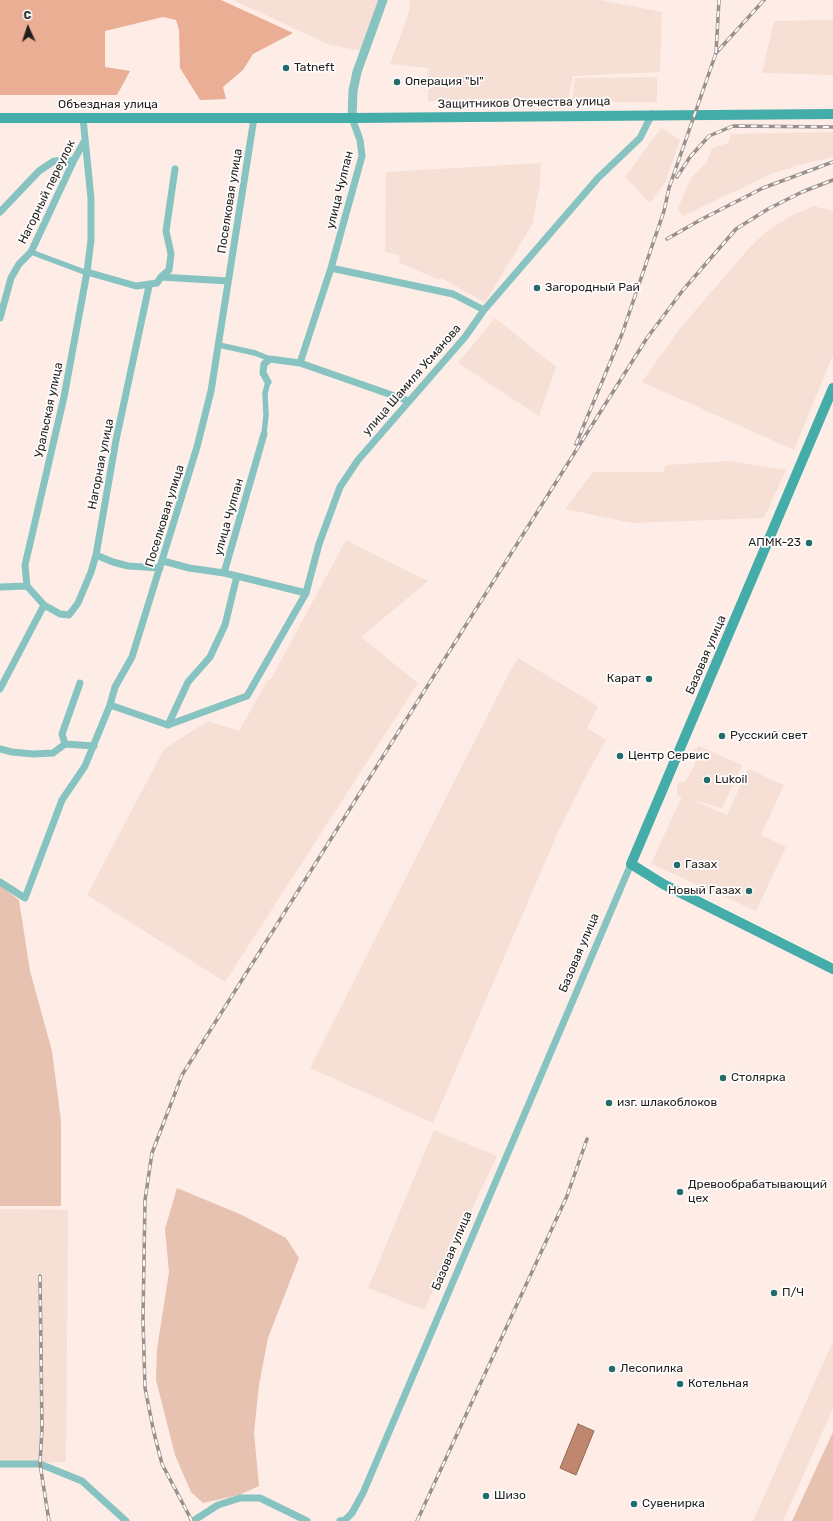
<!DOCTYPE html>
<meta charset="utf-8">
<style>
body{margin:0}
#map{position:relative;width:833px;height:1521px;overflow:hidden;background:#fdede6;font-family:Rubik,sans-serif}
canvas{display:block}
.north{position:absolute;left:8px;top:8px;width:40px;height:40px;-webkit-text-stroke:3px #fefefe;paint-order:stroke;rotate:357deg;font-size:11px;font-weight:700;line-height:16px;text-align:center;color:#231e1b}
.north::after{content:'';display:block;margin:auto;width:14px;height:18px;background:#231e1b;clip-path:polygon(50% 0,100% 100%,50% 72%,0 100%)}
</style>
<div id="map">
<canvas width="833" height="1521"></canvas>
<div class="north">С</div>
</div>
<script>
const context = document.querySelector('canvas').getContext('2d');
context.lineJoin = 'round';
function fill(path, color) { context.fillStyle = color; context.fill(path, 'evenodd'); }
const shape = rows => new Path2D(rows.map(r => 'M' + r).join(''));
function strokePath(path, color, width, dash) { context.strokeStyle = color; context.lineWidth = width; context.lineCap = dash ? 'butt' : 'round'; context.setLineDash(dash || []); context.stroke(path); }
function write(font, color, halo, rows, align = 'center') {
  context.font = font + ' Rubik,sans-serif'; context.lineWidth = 3.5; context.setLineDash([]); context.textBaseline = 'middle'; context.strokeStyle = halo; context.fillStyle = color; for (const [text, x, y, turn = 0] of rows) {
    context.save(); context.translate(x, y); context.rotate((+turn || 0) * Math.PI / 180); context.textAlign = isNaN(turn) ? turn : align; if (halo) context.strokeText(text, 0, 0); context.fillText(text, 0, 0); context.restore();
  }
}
const built = shape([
 [233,0,381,0,362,51,330,45],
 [410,0,600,0,662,12,660,72,573,76,568,99,428,101,428,68,390,64,409,12],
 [833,20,833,75,762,73,774,21],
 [657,77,657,102,572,102,575,78],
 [661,128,680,140,666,181,650,203,625,177],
 [833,132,833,157,802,164,771,174,683,216,678,208,691,178,707,162,712,148,728,143,731,134],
 [541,163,540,184,532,225,485,302,441,278,439,280,400,263,399,255,385,252,386,172],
 [813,206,833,211,833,355,794,450,642,382,681,327,751,246,766,232,789,217],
 [495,318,556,367,539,416,458,363],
 [729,461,786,470,764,518,632,523,565,509,593,472,663,472,666,465],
 [346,540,428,581,361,637,418,683,225,982,87,895,164,749,208,721,239,731,267,681,271,679],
 [518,658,598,706,587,728,606,740,587,774,558,832,433,1123,310,1068,508,675],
 [699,746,742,765,722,808,691,799,727,815,748,769,784,785,761,835,786,847,756,911,651,864,682,796,677,795,677,784,685,781,688,777,694,767,696,757,694,751],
 [434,1130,497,1156,424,1310,368,1288],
 [0,1209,68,1210,66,1462,0,1462],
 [833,1341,833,1408,783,1521,753,1521]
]);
const green = shape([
 [0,885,19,900,30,971,52,1051,61,1121,61,1206,0,1206],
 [177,1188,242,1215,286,1238,299,1258,268,1338,259,1385,254,1433,259,1486,239,1495,203,1503,191,1492,175,1455,156,1380,157,1349,169,1272,165,1229],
 [833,1432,833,1521,792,1521]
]);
const forest = shape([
 [0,0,221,0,293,33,253,54,243,70,223,87,226,99,200,100,180,68,179,30,176,20,163,17,105,31,105,67,130,71,117,95,0,95]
]);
const water = shape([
 [578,1424,594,1431,576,1475,560,1468,578,1424]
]);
const pedestrian = shape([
 [31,252,87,273],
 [219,345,255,353,270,359],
 [264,434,266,415,265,393,268,382]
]);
const minor = shape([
 [0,212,39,171,54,161,74,160],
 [331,268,453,294,484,310],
 [87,272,136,286,157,283,161,277,228,281],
 [161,277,169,270,171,254,166,231,175,169],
 [0,318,11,278,19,264,31,252,74,160,85,140],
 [300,363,331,268,362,156,360,140,352,118],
 [268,382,263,373,264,364,270,359,300,363,409,401],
 [96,555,113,562,128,566,160,568],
 [163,561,189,568,224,573],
 [237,576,306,593],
 [0,587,27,586],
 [44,605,60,614,69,615,78,603,91,572,96,555,116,440,149,286],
 [0,689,44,605,27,586,25,565,64,397,87,272,91,240,91,199,83,118],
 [110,705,168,725,247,696,306,593,319,544,340,487,358,460,465,337,484,310,598,178,640,138,652,114],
 [168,725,188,682,210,657,225,625,237,576,224,573,264,434],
 [65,744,62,734,80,683],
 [0,749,12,752,33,754,53,753,65,744,94,746],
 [0,882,25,898,62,800,85,766,110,705,115,687,132,657,197,447,211,391,254,118],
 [0,1464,40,1464,82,1481,126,1521],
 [193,1521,218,1505,240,1498,260,1498,307,1521],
 [340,1521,345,1520,352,1513,363,1493,631,864]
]);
const tertiary = shape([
 [352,118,353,91,357,72,383,0]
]);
const secondary = shape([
 [0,118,352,118,833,114],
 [833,388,631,864,663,884,833,969]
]);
const rail = shape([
 [716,53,719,0],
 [677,177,690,157,709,136,733,126,833,127],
 [667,239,702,219,763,188,833,162],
 [576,444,622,334,664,211,669,188,716,53,764,0],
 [40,1276,42,1428,40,1464,49,1521],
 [192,1521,162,1464,154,1433,145,1388,143,1319,145,1200,152,1153,182,1075,647,338,683,290,736,229,768,209,802,192,833,180],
 [417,1521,567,1196,587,1139]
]);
const markers = [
 [286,68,4,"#226d6c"],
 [397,82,4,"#226d6c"],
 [537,288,4,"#226d6c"],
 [809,543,4,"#226d6c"],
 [649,679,4,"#226d6c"],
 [722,736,4,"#226d6c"],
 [620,756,4,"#226d6c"],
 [707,780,4,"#226d6c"],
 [677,865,4,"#226d6c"],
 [749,891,4,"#226d6c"],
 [723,1078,4,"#226d6c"],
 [609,1103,4,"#226d6c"],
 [680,1192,4,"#226d6c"],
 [774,1293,4,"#226d6c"],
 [612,1369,4,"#226d6c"],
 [680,1384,4,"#226d6c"],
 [486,1496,4,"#226d6c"],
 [634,1504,4,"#226d6c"]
];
const poiNames = [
 ["Tatneft",294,68],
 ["Операция \"Ы\"",405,82],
 ["Загородный Рай",545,288],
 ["АПМК-23",801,543,"right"],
 ["Карат",641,679,"right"],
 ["Русский свет",730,736],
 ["Центр Сервис",628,756],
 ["Lukoil",715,780],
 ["Газах",685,865],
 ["Новый Газах",741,891,"right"],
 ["Столярка",731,1078],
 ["изг. шлакоблоков",617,1103],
 ["Древообрабатывающий",688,1185],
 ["цех",688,1199],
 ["П/Ч",782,1293],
 ["Лесопилка",620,1369],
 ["Котельная",688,1384],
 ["Шизо",494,1496],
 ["Сувенирка",642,1504]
];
const streetNames = [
 ["Защитников Отечества улица",524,103,-1],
 ["Объездная улица",108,105],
 ["улица Чулпан",340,190,-76],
 ["Нагорный переулок",47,192,-64],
 ["Поселковая улица",230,201,-81],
 ["улица Шамиля Усманова",412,380,-49],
 ["Уральская улица",49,410,-78],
 ["Нагорная улица",101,464,-79],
 ["Поселковая улица",165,516,-73],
 ["улица Чулпан",229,517,-74],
 ["Базовая улица",706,655,-67],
 ["Базовая улица",579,953,-67],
 ["Базовая улица",452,1251,-67]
];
fill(built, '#f6dfd5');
fill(green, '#e7c2b1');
fill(forest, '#e9ae94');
fill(water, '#c0876e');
strokePath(water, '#916855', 1);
strokePath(pedestrian, '#86c3c1', 5.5);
strokePath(minor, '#86c3c1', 7);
strokePath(tertiary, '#86c3c1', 9);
strokePath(secondary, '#44aca9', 10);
strokePath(rail, '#9b908b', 3.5);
strokePath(rail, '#fefefe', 2, [6]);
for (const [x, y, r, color] of markers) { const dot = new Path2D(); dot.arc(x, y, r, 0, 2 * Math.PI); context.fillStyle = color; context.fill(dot); strokePath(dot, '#fefefe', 1.5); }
write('12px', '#231e1b', '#fefefe', poiNames, 'left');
write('12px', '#231e1b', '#fefefe', streetNames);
</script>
